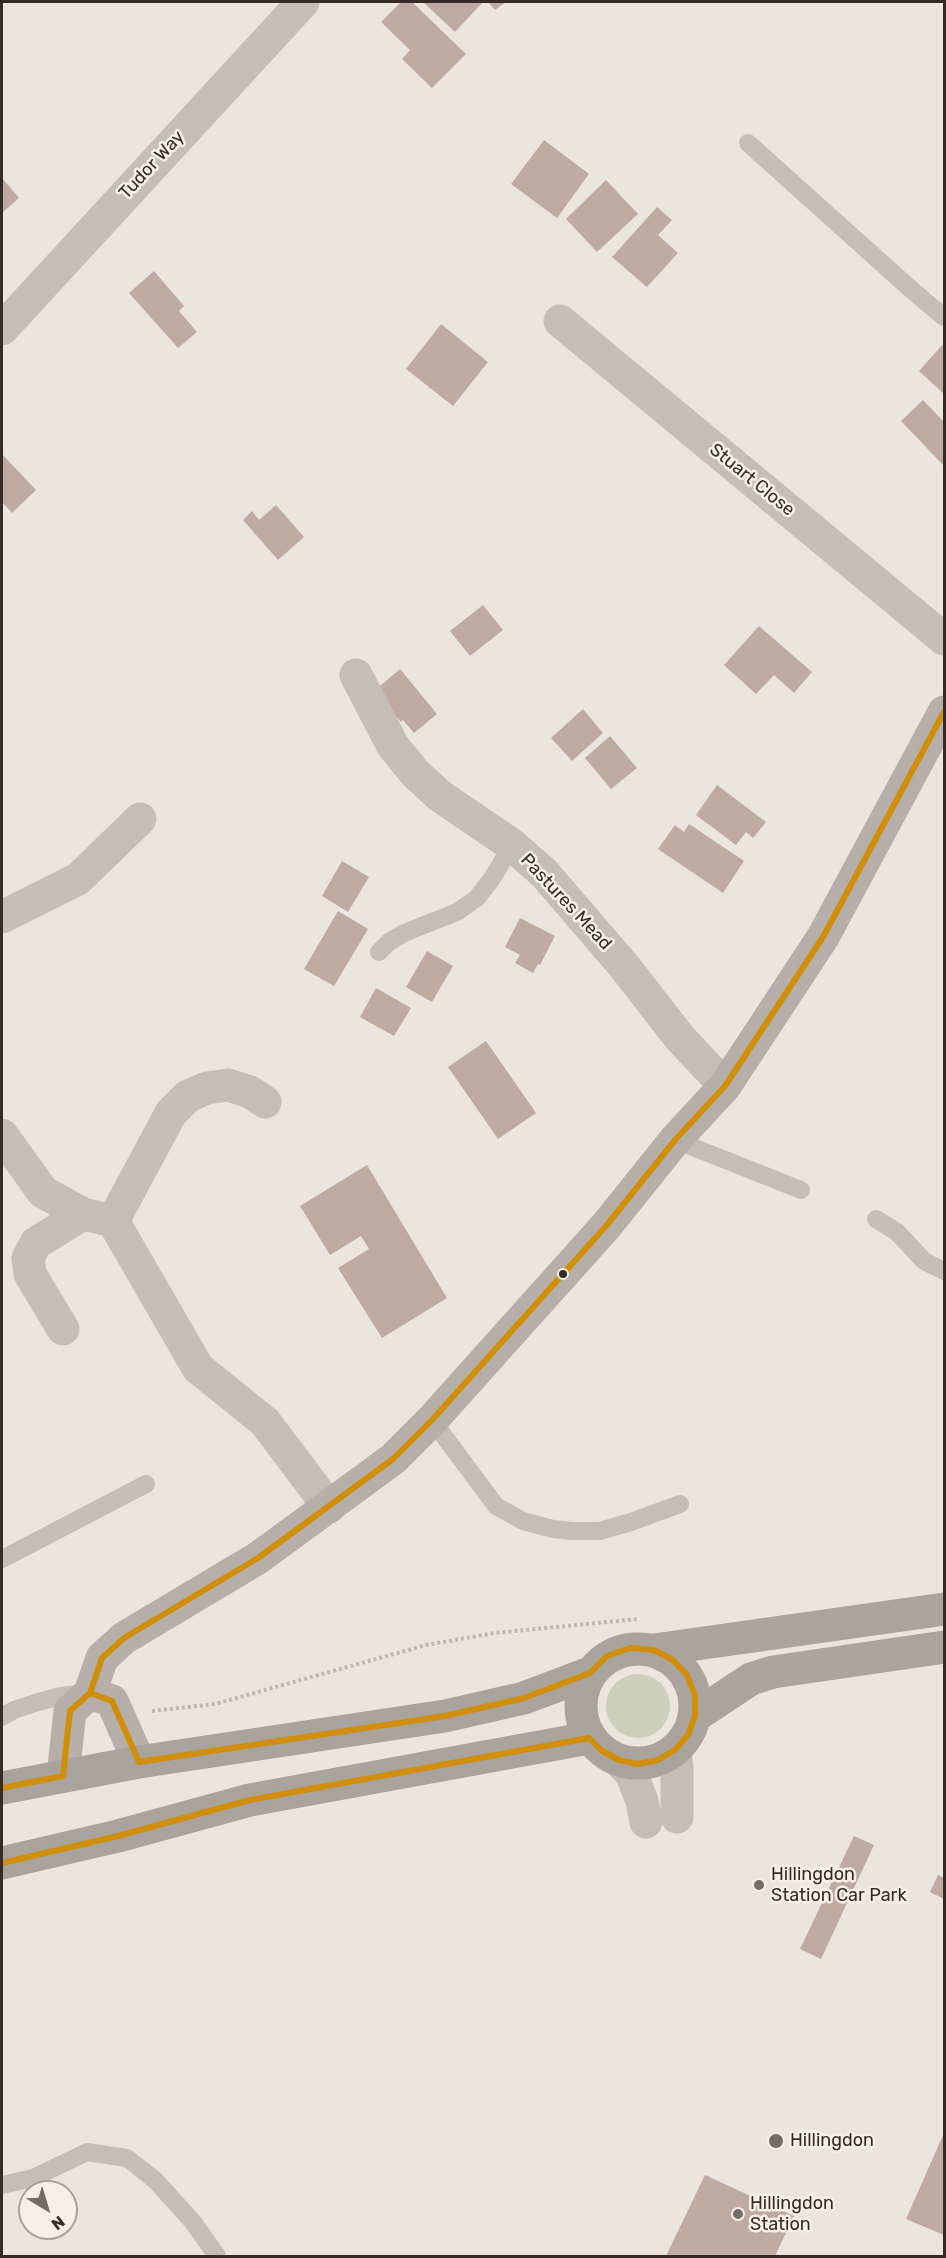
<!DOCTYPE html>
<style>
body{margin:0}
#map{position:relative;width:946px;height:2258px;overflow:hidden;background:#ebe5df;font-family:Rubik,sans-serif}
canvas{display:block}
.frame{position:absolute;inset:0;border:3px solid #352b27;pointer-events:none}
.north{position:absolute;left:18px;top:2180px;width:60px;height:60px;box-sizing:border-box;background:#f8f0e6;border:2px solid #aaa19a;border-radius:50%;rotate:142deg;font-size:16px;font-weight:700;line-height:24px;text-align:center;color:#352b27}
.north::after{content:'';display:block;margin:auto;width:21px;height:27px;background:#756c67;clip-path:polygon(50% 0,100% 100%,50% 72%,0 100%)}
</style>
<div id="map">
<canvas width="946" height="2258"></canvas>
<div class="frame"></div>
<div class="north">N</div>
</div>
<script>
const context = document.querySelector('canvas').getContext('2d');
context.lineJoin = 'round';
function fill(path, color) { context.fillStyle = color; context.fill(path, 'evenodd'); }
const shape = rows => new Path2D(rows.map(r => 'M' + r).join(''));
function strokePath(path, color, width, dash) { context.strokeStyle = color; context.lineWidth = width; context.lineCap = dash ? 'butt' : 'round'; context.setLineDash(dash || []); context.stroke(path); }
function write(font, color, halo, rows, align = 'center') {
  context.font = font + ' Rubik,sans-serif'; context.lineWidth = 5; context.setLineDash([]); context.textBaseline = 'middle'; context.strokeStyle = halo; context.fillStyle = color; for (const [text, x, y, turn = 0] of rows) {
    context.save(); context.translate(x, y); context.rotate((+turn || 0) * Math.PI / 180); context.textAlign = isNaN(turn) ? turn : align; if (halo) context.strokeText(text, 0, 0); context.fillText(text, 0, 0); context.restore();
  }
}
const green = shape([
 '606 1706a32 32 0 1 1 64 0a32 32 0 1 1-64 0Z'
]);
const building = shape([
 [401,2,412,2,466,54,432,88,402,59,410,50,381,22],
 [423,2,483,2,455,32],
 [488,2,506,2,495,10],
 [544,140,589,174,557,218,511,184],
 [2,178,19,198,2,213],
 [606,180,638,214,597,252,566,219],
 [657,207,672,220,658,235,678,253,647,287,612,257],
 [154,271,184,306,179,311,197,332,178,348,129,293],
 [441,324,488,362,453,406,406,369],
 [944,343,944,394,919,371],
 [923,400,944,422,944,466,901,421],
 [2,454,36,490,12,513,2,502],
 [276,505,304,537,278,560,243,520,252,511,259,520],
 [483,605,503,630,470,656,450,631],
 [759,626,812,672,794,693,774,675,756,694,724,665],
 [400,669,437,714,414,733,403,720,401,722,374,691],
 [583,709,603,733,572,761,551,738],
 [610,736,637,768,611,789,585,758],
 [717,785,766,822,753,838,746,832,736,845,696,815],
 [689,824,744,861,723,893,658,849,675,825,684,832],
 [342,861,369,877,348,912,322,896],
 [338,911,368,929,334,986,304,969],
 [520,918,555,936,540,965,538,964,533,973,515,963,520,955,505,947],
 [427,951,453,966,432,1002,406,987],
 [376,988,411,1008,394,1036,360,1017],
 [486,1041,536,1113,498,1139,448,1067],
 [367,1165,447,1298,382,1338,338,1268,369,1249,361,1236,330,1255,300,1206],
 [854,1836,874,1845,821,1959,800,1949],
 [938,1875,944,1878,944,1899,930,1892],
 [944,2133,944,2235,906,2219],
 [705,2175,794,2216,775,2256,666,2256]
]);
const path = shape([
 [152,1711,215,1704,426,1645,495,1633,638,1619]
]);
const lane = shape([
 [748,143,914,292,944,317],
 [379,952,389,942,404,933,457,912,477,898,493,877,512,845],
 [675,1140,801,1190],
 [876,1219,897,1232,924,1261,944,1271],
 [432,1420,496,1506,523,1521,553,1529,572,1531,600,1531,631,1522,680,1504],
 [2,1559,146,1484],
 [2,1717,14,1710,38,1702,61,1696,86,1693],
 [2,2185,33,2178,87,2152,127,2158,155,2180,193,2222,217,2256]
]);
const street = shape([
 [560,321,944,639],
 [2,329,303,2],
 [356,675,393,746,415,773,440,796,512,845,544,873,624,966,680,1038,725,1086],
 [2,917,78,879,140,819],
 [2,1135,43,1192,83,1214,113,1221,198,1368,265,1422,329,1507],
 [113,1221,171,1113,188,1096,207,1088,228,1085,250,1092,265,1102],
 [63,1329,30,1274,28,1258,36,1243,83,1214],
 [675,1750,677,1768,677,1817],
 [619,1760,632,1775,642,1801,646,1822]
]);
const secondary = shape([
 [90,1693,112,1701,139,1762],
 [63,1776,70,1711,90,1693,102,1658,124,1638,258,1558,393,1459,432,1420,606,1226,675,1140,725,1086,823,937,944,712]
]);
const primary = shape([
 '581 1706a57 57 0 1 1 114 0a57 57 0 1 1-114 0Z',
 [2,1788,139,1762,445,1716,524,1698,590,1673],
 [2,1863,118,1836,250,1800,589,1738]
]);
const highway = shape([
 [654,1650,944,1609],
 [695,1716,751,1679,773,1672,944,1647]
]);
const bus1 = shape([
 [2,1788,63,1776,70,1711,90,1693,102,1658,124,1638,258,1558,393,1459,432,1420,606,1226,675,1140,725,1086,823,937,944,712],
 [2,1863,118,1836,250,1800,589,1738,602,1751,619,1760,638,1764,658,1760,675,1750,688,1735,695,1716,695,1695,687,1675,673,1660,654,1650,630,1648,607,1656,590,1673,524,1698,445,1716,139,1762,112,1701,90,1693]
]);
const markers = [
 [563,1274,5,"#352b27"],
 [759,1885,6,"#756c67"],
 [776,2141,8,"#756c67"],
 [738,2214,6,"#756c67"]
];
const streetNames = [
 ["Tudor Way",152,165,-47],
 ["Stuart Close",752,480,39],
 ["Pastures Mead",566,902,47]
];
const poiNames = [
 ["Hillingdon",771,1875],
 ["Station Car Park",771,1896],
 ["Hillingdon",790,2141],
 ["Hillingdon",750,2204],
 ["Station",750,2225]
];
fill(green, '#ccd0ba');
fill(building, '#beaaa1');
strokePath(path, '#bdb6b1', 4, [3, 3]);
strokePath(lane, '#c4beb9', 18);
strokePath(street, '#c4beb9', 33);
strokePath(secondary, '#b5aea9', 33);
strokePath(primary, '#a9a39e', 33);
strokePath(highway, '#aaa49e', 33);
strokePath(bus1, '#d08d08', 6);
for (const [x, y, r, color] of markers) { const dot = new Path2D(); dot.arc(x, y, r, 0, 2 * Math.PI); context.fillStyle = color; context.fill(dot); strokePath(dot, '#f8f0e6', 2); }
write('18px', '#352b27', '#f8f0e6', streetNames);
write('18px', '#352b27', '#f8f0e6', poiNames, 'left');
</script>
